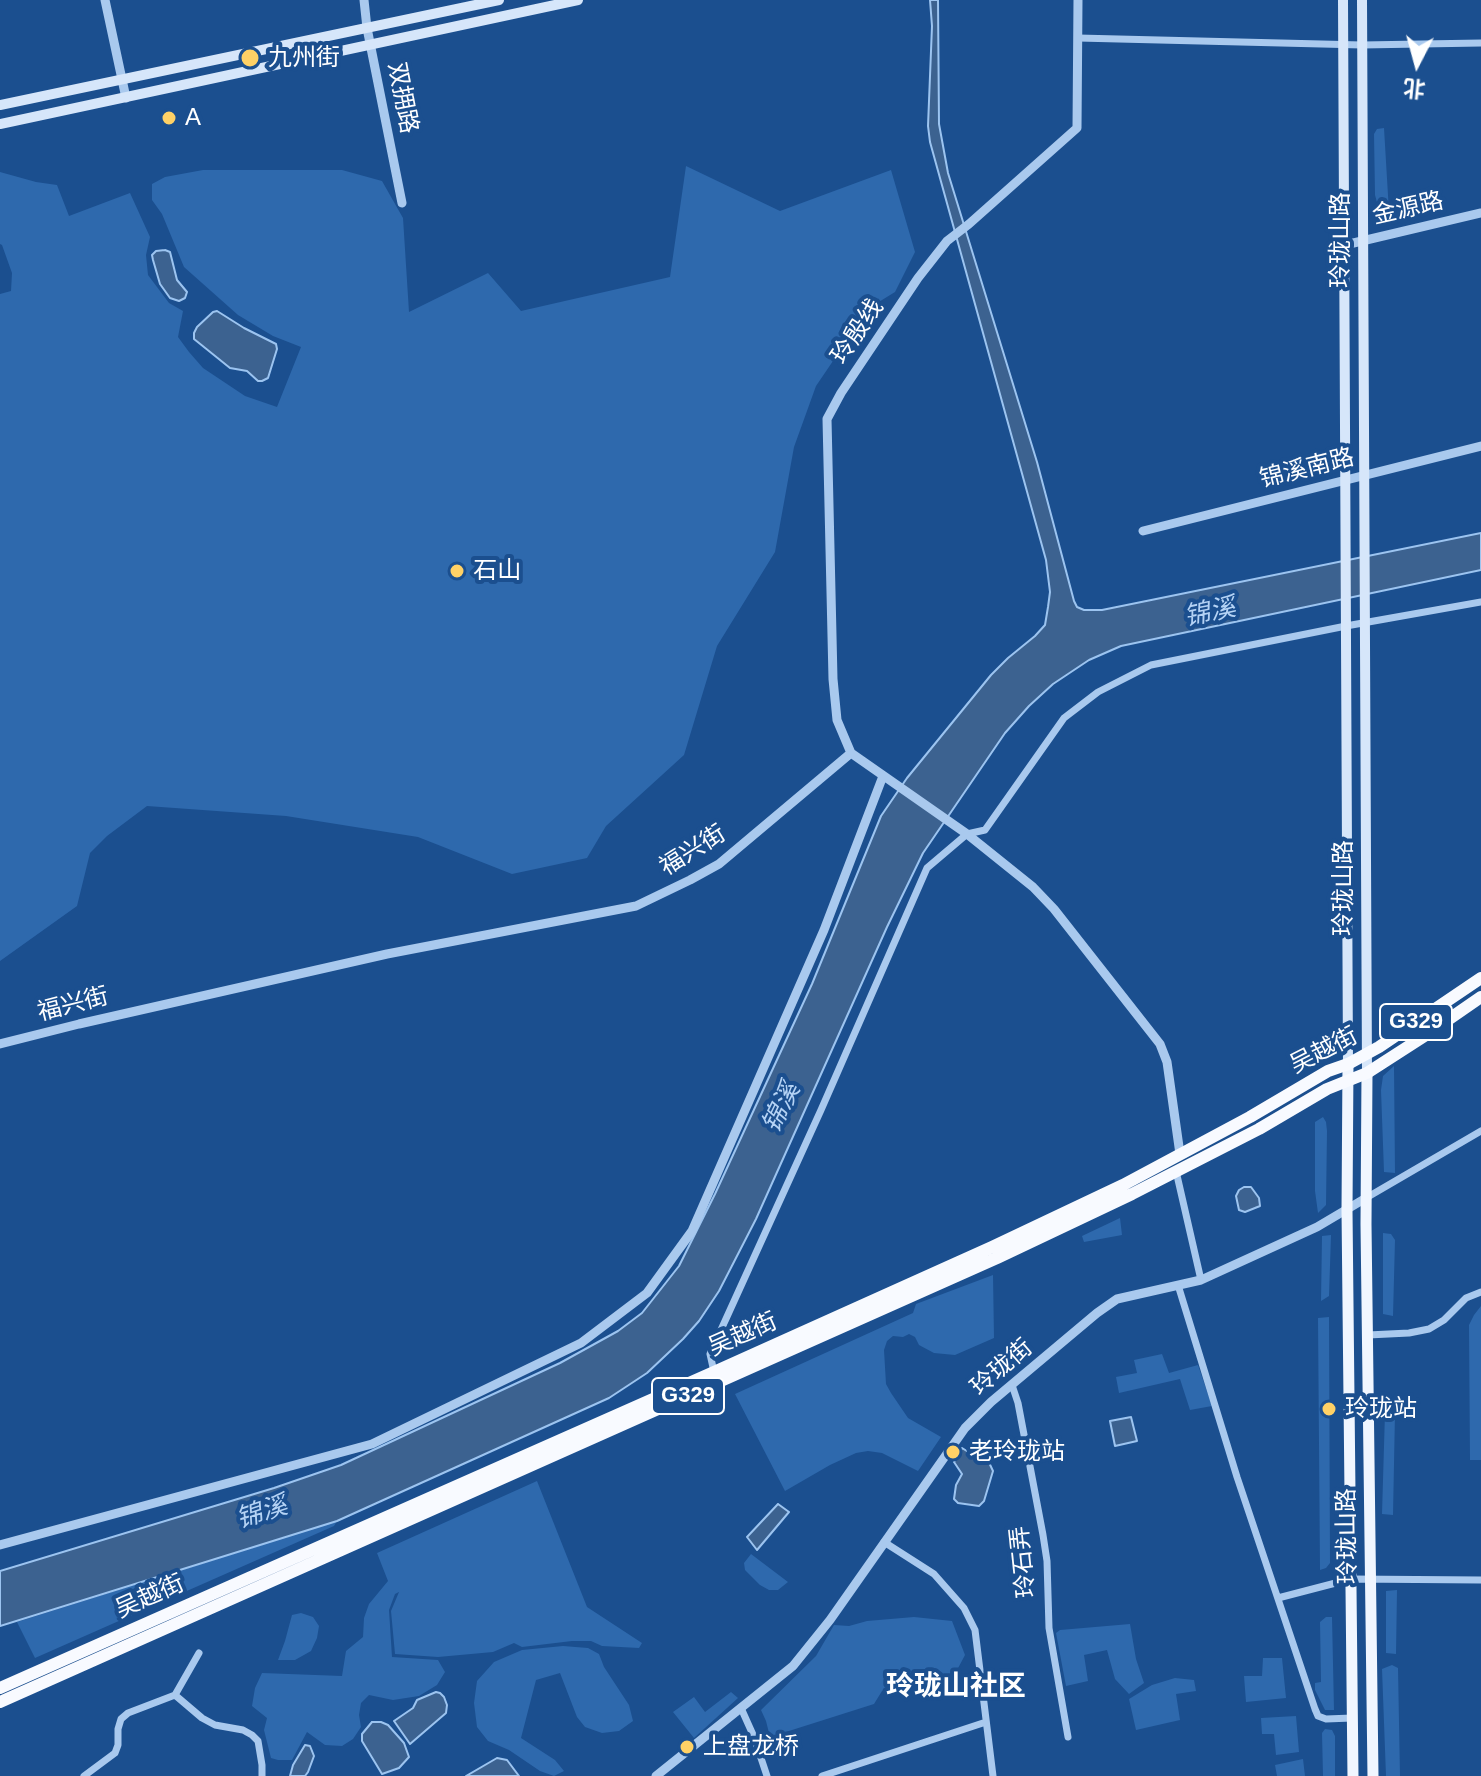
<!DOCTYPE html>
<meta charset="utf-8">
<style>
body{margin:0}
#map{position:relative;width:1481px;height:1776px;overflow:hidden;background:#1b4f8f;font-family:Helvetica,"Noto Sans SC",sans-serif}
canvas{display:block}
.north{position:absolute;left:1377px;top:24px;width:80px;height:80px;-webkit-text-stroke:6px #1b4f8f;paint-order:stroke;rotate:186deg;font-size:22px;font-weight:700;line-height:32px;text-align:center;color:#fff}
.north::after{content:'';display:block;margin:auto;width:28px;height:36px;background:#fff;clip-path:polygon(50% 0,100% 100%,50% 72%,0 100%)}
</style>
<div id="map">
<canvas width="1481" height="1776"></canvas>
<div class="north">北</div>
</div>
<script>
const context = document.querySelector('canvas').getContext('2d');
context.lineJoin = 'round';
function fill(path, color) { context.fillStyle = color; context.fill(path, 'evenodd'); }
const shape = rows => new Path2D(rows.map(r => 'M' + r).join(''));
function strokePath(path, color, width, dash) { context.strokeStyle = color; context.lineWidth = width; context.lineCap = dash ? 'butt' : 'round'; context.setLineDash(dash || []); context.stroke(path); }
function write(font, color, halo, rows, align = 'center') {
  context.font = font + ' Helvetica,"Noto Sans SC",sans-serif'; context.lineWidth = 8; context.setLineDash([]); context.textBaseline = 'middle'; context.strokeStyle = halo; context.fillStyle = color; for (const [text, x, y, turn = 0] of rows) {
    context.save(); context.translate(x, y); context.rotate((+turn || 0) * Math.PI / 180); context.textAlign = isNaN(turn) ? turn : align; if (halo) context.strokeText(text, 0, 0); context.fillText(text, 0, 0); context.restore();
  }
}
const green = shape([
 [1384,128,1389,212,1378,206,1375,195,1374,134,1377,129],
 [686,166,780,211,891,170,915,252,895,292,869,308,816,386,794,447,775,552,717,646,684,755,606,826,587,858,512,874,418,837,286,816,147,806,107,836,90,853,77,906,0,961,0,294,11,291,12,273,2,245,0,244,0,172,36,182,57,185,69,216,130,193,150,237,146,255,148,275,169,303,183,311,178,337,189,352,203,368,245,396,277,407,301,347,273,336,238,315,184,267,162,214,152,200,152,184,165,177,203,170,342,170,382,181,403,218,409,312,488,273,521,311,670,277],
 [1394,1066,1395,1173,1384,1172,1381,1090,1383,1076],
 [1323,1117,1326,1122,1327,1131,1326,1205,1318,1213,1315,1191,1315,1122],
 [1120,1218,1122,1235,1084,1242,1082,1236],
 [1383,1233,1391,1234,1395,1240,1393,1316,1383,1314],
 [1331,1235,1329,1296,1321,1301,1322,1236],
 [993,1275,994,1338,955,1355,934,1353,919,1345,915,1337,909,1334,903,1337,893,1336,887,1341,884,1350,886,1384,891,1393,908,1418,941,1437,918,1471,882,1453,868,1451,856,1453,830,1465,785,1491,735,1394,913,1313,916,1304],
 [1481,1306,1481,1460,1470,1460,1469,1325,1474,1315],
 [1329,1317,1330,1563,1326,1568,1320,1570,1318,1318],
 [1162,1354,1169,1373,1198,1365,1212,1406,1190,1410,1180,1379,1119,1393,1116,1377,1137,1373,1134,1360],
 [1385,1412,1395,1413,1393,1515,1382,1514],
 [537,1481,587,1607,642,1643,639,1648,602,1646,591,1641,572,1641,522,1647,514,1643,493,1652,438,1657,395,1654,391,1611,399,1592,395,1594,389,1610,392,1657,438,1660,445,1672,437,1685,419,1696,393,1700,369,1695,361,1703,359,1715,361,1727,353,1739,342,1746,325,1745,307,1732,292,1760,278,1760,271,1758,264,1730,267,1718,252,1706,255,1688,262,1673,342,1676,346,1651,363,1637,364,1618,369,1604,388,1581,377,1553],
 [337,1521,334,1526,35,1658,17,1622],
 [751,1554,788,1582,778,1590,769,1590,760,1585,745,1570,744,1563],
 [1397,1590,1396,1654,1386,1653,1386,1591],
 [301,1613,313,1617,319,1626,317,1638,311,1651,295,1660,278,1660,285,1641,292,1615],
 [914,1617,952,1621,965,1655,956,1672,882,1691,874,1704,770,1737,766,1721,761,1710,816,1656,834,1625,849,1626,867,1621],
 [1326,1617,1332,1617,1334,1710,1325,1710,1315,1690,1315,1683,1321,1682,1320,1622],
 [1130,1624,1136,1659,1144,1683,1129,1694,1115,1679,1107,1650,1084,1655,1088,1681,1066,1686,1056,1633,1060,1630],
 [563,1646,588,1648,599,1654,604,1667,629,1705,633,1721,619,1731,602,1733,585,1727,577,1717,560,1673,536,1680,521,1738,555,1760,564,1771,554,1776,540,1771,509,1750,488,1741,477,1727,474,1703,477,1681,494,1662,522,1650],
 [1263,1658,1282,1658,1286,1698,1246,1702,1244,1676,1262,1676],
 [1392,1665,1398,1668,1400,1776,1386,1776,1382,1669],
 [1175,1678,1194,1680,1196,1691,1176,1694,1180,1720,1136,1730,1129,1699,1152,1685],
 [731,1692,738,1698,694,1738,673,1712,694,1697,705,1712],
 [1296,1716,1299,1752,1276,1755,1274,1734,1262,1734,1261,1718],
 [1325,1729,1332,1730,1335,1736,1335,1776,1323,1776,1322,1733],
 [1303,1759,1305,1776,1277,1776,1275,1765]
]);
const water = shape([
 [930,0,938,0,939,124,948,173,1037,462,1074,601,1077,607,1084,610,1102,610,1481,533,1481,570,1121,646,1089,660,1053,684,1029,706,1005,733,923,853,887,927,756,1219,719,1291,699,1321,683,1339,647,1373,609,1398,337,1521,0,1626,0,1571,274,1488,341,1465,560,1363,618,1331,642,1313,679,1266,715,1194,812,984,881,816,907,778,991,675,1008,658,1035,636,1045,625,1048,607,1050,592,1046,560,930,142,928,126,932,26,930,0],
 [165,250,170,252,177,280,187,292,185,298,179,301,170,298,160,284,153,260,152,255,156,251,165,250],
 [217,311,244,328,276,344,277,349,268,378,262,381,258,381,247,371,230,368,194,339,194,333,197,327,213,312,217,311],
 [1244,1187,1251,1187,1259,1198,1260,1206,1245,1212,1239,1210,1236,1196,1239,1190,1244,1187],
 [1131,1417,1137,1441,1115,1446,1110,1421,1131,1417],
 [962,1448,978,1458,985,1454,993,1471,984,1501,979,1506,958,1503,954,1499,956,1485,962,1474,954,1462,962,1448],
 [778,1504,789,1512,757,1550,747,1537,778,1504],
 [436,1692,440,1693,444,1697,447,1705,446,1713,410,1744,394,1721,413,1708,417,1700,436,1692],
 [372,1722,381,1722,388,1725,404,1743,409,1757,399,1768,382,1774,362,1741,362,1734,372,1722],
 [305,1745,310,1746,314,1756,308,1772,305,1776,290,1776,293,1765,305,1745],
 [497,1758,507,1760,519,1776,466,1776,497,1758]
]);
const minor = shape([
 [1078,38,1362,45,1481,43],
 [1176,1171,1201,1280],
 [1366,1198,1481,1131],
 [1178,1285,1237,1477,1315,1709,1318,1716,1326,1719,1352,1718],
 [1368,1335,1409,1333,1429,1329,1444,1320,1466,1298,1481,1292],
 [714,1372,710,1354,821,1110,927,868,967,834,985,830,1064,718,1098,692,1151,665,1346,626,1481,602],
 [1012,1385,1018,1403,1043,1535,1047,1561,1049,1628,1068,1737],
 [884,1542,934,1574,964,1608,975,1630,993,1776],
 [1278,1598,1351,1579,1481,1580],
 [175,1695,202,1718,215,1725,243,1730,252,1735,258,1741,262,1765,262,1776],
 [741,1708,754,1737,767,1776],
 [84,1776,115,1753,118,1745,118,1729,121,1719,128,1713,175,1695,199,1653],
 [822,1776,986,1722]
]);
const tertiary = shape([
 [105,0,126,98],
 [364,0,367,28,402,203],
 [1345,245,1481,213],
 [1143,531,1481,446],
 [851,753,837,720,833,679,827,419,841,393,918,278,947,241,969,224,1077,128,1078,0],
 [0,1044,79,1024,387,954,636,906,690,880,719,864,851,753,967,834,1033,887,1054,909,1160,1044,1167,1062,1180,1154],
 [0,1545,372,1444,581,1343,647,1293,692,1231,824,930,883,776],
 [656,1776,793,1666,830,1620,965,1428,991,1402,1097,1313,1117,1299,1201,1280,1317,1227,1366,1198]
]);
const secondary = shape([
 [1343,0,1348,1064],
 [1362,0,1367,1073],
 [0,105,499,0],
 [0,124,578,0]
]);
const primary = shape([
 [1348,1064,1347,1210,1353,1776],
 [1367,1073,1366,1224,1373,1776]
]);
const trunk = shape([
 [0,1688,714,1372,992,1247,1123,1185,1250,1117,1328,1071,1348,1064,1379,1047,1481,978],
 [0,1702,997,1258,1132,1194,1259,1129,1327,1089,1367,1073,1426,1035,1481,997]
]);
const markers = [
 [250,58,10,"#ffd166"],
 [169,118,8,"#ffd166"],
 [457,571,8,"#ffd166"],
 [1329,1409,8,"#ffd166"],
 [953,1452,8,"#ffd166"],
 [687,1747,8,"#ffd166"]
];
const shields = [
 [1416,1022,72],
 [688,1396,72]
];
const shieldNames = [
 ["G329",1416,1022],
 ["G329",688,1396]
];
const poiNames = [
 ["九州街",268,58],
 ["A",185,118],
 ["石山",473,571],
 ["玲珑站",1345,1409],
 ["老玲珑站",969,1452],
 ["上盘龙桥",703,1747]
];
const streetNames = [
 ["双拥路",402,98,79],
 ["金源路",1408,209,-13],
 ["玲珑山路",1341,240,-90],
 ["玲殷线",858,332,-56],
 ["锦溪南路",1307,469,-14],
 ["福兴街",693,851,-32],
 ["玲珑山路",1344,888,-90],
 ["福兴街",73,1005,-14],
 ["吴越街",1324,1051,-27],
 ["吴越街",743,1335,-24],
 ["玲珑街",1002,1368,-41],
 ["玲珑山路",1348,1536,-91],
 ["玲石弄",1024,1562,-96],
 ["吴越街",150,1597,-24]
];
const waterNames = [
 ["锦溪",1210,613,-12],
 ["锦溪",782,1108,-64],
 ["锦溪",262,1513,-18]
];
const quarterNames = [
 ["玲珑山社区",956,1687]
];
fill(green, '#2e69ad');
fill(water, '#3c6290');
strokePath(water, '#9cc4f0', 2);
strokePath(minor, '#a9c9ee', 7);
strokePath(tertiary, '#a9c9ee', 9);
strokePath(secondary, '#d6e6fa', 10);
strokePath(primary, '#f0f6ff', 11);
strokePath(trunk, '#f8faff', 12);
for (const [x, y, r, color] of markers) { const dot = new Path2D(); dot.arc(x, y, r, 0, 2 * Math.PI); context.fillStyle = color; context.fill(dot); strokePath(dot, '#1b4f8f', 3); }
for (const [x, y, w] of shields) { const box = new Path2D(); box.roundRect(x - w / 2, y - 18, w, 36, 6); context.fillStyle = '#1b4f8f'; context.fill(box); strokePath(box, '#fff', 2); }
write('bold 22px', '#fff', null, shieldNames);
write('24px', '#fff', '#1b4f8f', poiNames, 'left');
write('24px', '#fff', '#1b4f8f', streetNames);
write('italic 26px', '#b5d3f5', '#1b4f8f', waterNames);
write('bold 28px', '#fff', '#1b4f8f', quarterNames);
</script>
